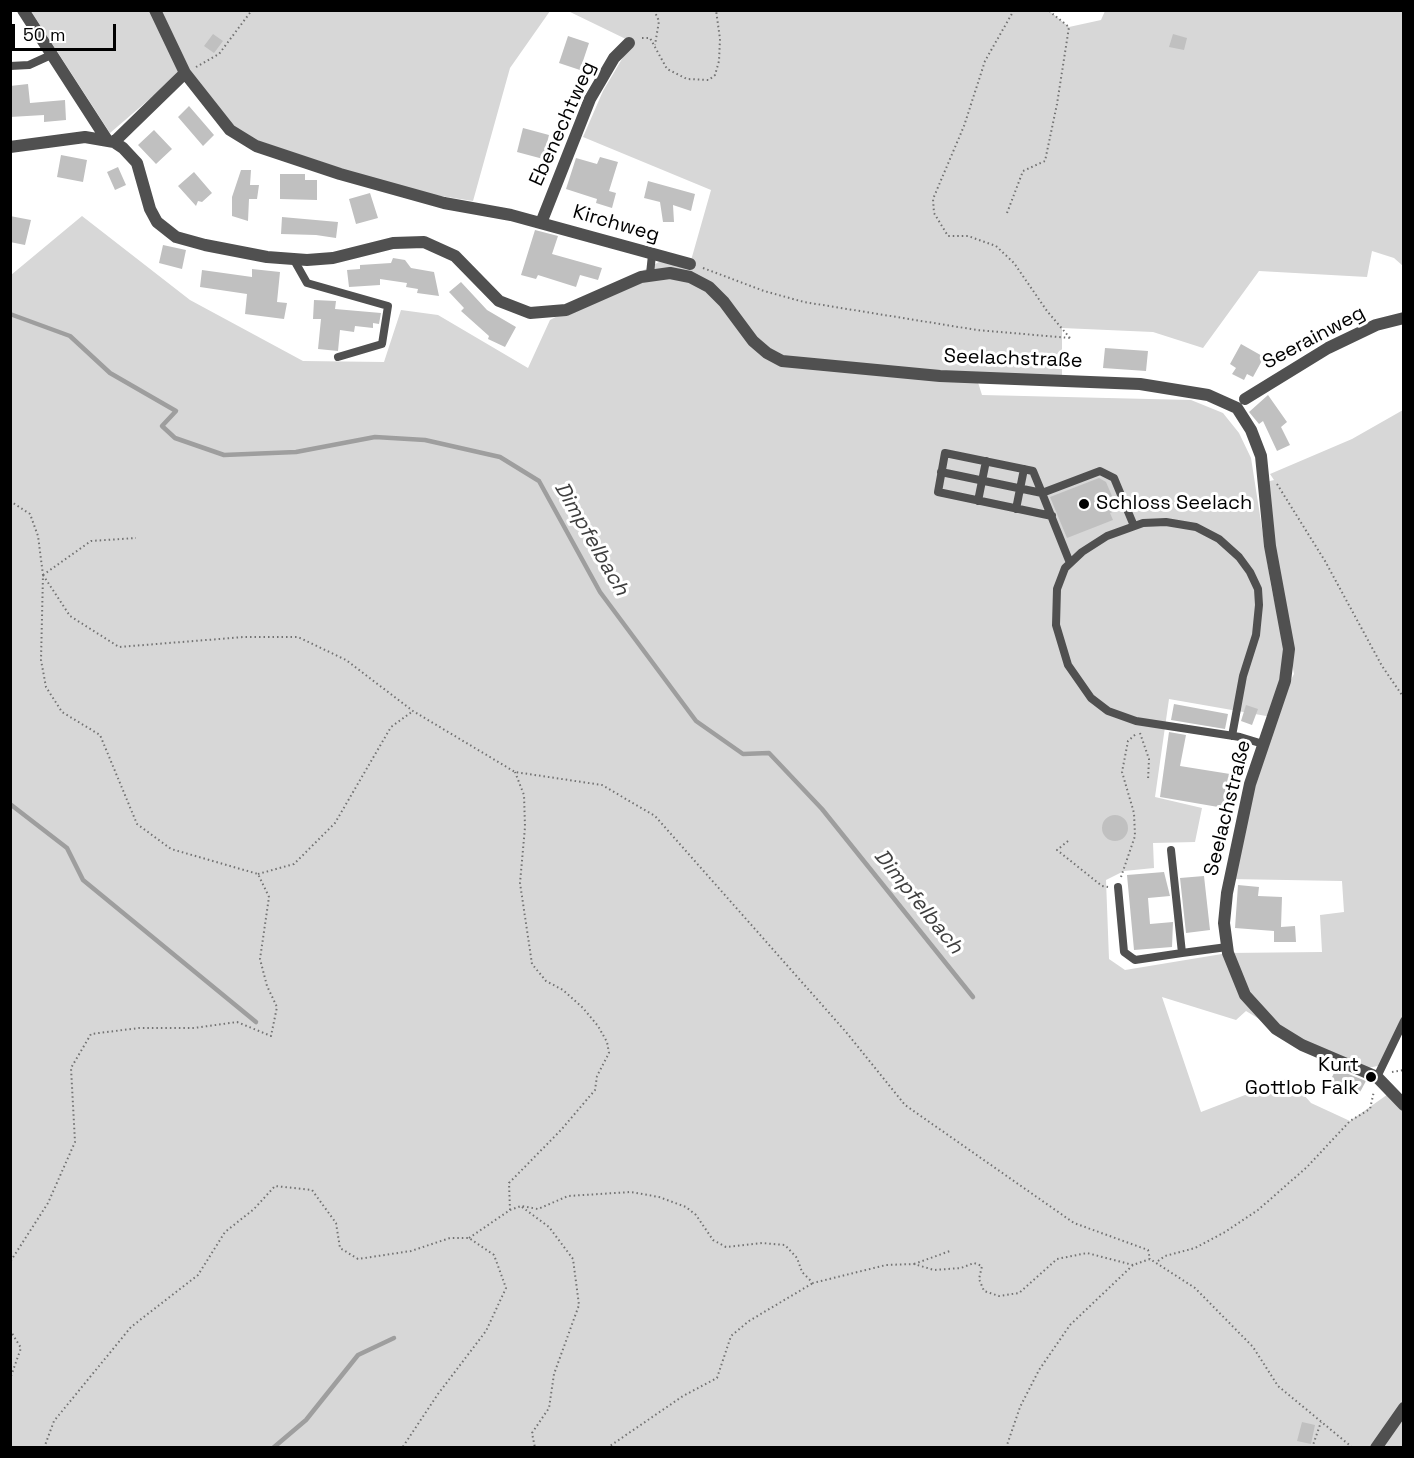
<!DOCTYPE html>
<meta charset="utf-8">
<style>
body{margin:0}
#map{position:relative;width:1414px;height:1458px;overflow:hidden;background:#fff;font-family:"Space Grotesk",sans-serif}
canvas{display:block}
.frame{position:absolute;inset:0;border:12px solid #000;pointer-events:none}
.scale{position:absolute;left:12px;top:24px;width:104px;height:27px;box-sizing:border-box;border:3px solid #000;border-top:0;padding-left:8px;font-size:18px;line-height:21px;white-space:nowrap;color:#000;-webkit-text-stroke:4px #fff;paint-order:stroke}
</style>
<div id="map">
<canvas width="1414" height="1458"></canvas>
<div class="frame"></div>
<div class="scale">50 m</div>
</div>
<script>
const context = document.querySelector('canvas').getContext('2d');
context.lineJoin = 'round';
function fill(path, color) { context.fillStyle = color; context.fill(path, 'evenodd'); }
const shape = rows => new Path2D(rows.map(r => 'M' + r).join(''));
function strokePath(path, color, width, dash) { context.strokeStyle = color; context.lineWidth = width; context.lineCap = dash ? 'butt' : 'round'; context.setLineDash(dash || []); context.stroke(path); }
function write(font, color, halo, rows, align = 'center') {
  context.font = font + ' "Space Grotesk",sans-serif'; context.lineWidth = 6; context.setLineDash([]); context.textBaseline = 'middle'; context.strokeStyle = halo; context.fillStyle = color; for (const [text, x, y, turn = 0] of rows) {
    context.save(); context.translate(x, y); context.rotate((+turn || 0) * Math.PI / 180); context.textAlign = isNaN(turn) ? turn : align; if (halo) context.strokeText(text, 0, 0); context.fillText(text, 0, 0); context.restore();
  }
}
const green = shape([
 [1048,10,1069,27,1101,20,1105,11,1403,11,1403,266,1394,258,1372,251,1367,277,1259,271,1203,348,1153,332,1062,328,1062,380,975,373,982,395,1191,400,1223,413,1239,433,1251,458,1271,586,1285,648,1273,715,1294,674,1258,484,1274,480,1270,474,1352,439,1403,410,1403,1021,1383,1065,1362,1069,1302,1045,1246,1011,1236,1020,1162,997,1201,1112,1289,1078,1311,1103,1350,1121,1391,1092,1403,1105,1403,1447,11,1448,11,275,82,216,190,300,303,361,384,362,401,310,438,315,528,368,550,320,659,262,690,264,711,190,583,137,603,91,632,42,568,11],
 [1169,699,1272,717,1231,879,1342,881,1344,912,1320,915,1322,952,1228,953,1125,970,1109,959,1106,880,1124,871,1154,868,1153,843,1195,842,1202,808,1155,797],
 [31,11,550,11,510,68,473,201,389,188,340,174,230,130,181,72,110,133]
]);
const stream = shape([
 [10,314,70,336,110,373,176,411,162,426,175,438,224,455,296,452,375,437,425,440,500,457,539,481,600,592,696,721,743,754,769,753,822,809,973,997],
 [10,804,67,848,83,880,256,1022],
 [273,1448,306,1420,358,1355,394,1338]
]);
const building = shape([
 [213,34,223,41,214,53,204,46],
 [1173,34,1187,38,1184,50,1169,47],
 [568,36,589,43,580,70,559,63],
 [28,84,30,103,65,100,66,120,44,122,44,115,10,117,10,86],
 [189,106,214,135,203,146,178,117],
 [523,128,549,135,547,143,551,144,547,160,517,152],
 [154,130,172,149,156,164,138,145],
 [61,155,87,160,83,182,57,177],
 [600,157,618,162,609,191,616,193,612,208,596,203,597,199,566,189,576,158,597,164],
 [118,167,126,185,115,190,107,172],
 [241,170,251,170,250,185,259,185,257,199,249,199,248,221,232,216,232,197],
 [194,172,212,193,202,202,198,201,196,206,178,186],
 [280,174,305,174,305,180,317,180,317,200,280,199],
 [648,181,695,194,691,211,673,205,674,222,663,222,660,202,644,198],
 [370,193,378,218,356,224,349,199],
 [10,216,31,220,25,245,10,242],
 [282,217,338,222,336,238,316,235,281,234],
 [535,230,558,236,552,254,602,268,598,280,580,275,576,287,538,275,536,279,521,275],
 [163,245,186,250,182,269,159,263],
 [393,258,405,260,411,268,434,272,439,296,417,293,418,289,406,287,407,283,380,279,380,285,349,287,347,270,360,269,360,265,391,263],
 [252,269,280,272,277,302,287,303,284,319,245,314,247,294,200,287,202,270,252,277],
 [461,282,487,310,516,327,505,347,488,339,489,336,461,311,464,308,449,292],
 [314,300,336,301,335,309,381,313,379,324,373,323,373,328,355,326,354,332,340,330,338,351,318,349,321,319,313,319],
 [1241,344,1264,357,1253,377,1247,374,1244,380,1232,374,1236,368,1230,364],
 [1105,348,1148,351,1146,371,1103,368],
 [1268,395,1287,422,1281,427,1290,445,1277,451,1263,421,1259,424,1249,412],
 [1099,478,1106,482,1118,510,1110,513,1113,520,1067,538,1050,497],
 [1174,704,1228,714,1225,729,1171,720],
 [1246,705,1258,709,1252,725,1241,721],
 [1169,732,1186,735,1180,766,1230,774,1224,808,1160,797],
 [1235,751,1246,753,1243,774,1232,772],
 '1102 828a13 13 0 1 1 26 0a13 13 0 1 1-26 0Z',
 [1164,872,1170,896,1148,898,1150,924,1173,922,1172,947,1134,950,1127,875],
 [1204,876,1210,930,1186,933,1180,878],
 [1238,885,1259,887,1258,896,1282,897,1281,927,1295,926,1296,942,1274,942,1274,931,1235,928],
 [1336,1069,1366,1081,1359,1094,1330,1081],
 [1302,1422,1315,1425,1311,1444,1297,1441]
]);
const path = shape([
 [654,10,659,21,655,45],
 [1014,10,985,61,964,126,933,199,934,213,948,236,968,236,996,246,1014,263,1047,311,1070,338],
 [642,38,650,38,667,69,687,79,709,80,715,75,719,61,720,39,716,10],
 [196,67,219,54,252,10],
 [1007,213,1023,171,1045,161,1057,104,1069,27,1048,10],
 [703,268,764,291,804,302,977,330,1070,338],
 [1277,484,1325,561,1382,666,1404,698],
 [10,501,30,514,38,536,43,575,41,660,46,687,62,712,100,735,137,824,171,849,258,874,269,897,260,959,267,986,277,1007,271,1036,237,1022,194,1028,139,1028,91,1034,71,1068,75,1142,48,1203,10,1262],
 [43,575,70,616,119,647,244,637,298,637,346,660,413,711,515,772,602,785,655,816,846,1032,905,1105,1074,1223,1148,1250,1150,1259],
 [43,575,91,541,136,538],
 [1140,733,1149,759,1148,780],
 [1068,841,1057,850,1102,886,1108,887],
 [258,874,294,864,335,823,391,727,413,711],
 [1121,877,1135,836,1134,813,1122,772,1128,741,1137,733],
 [1392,1072,1404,1070],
 [522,1207,549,1227,573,1259,579,1305,554,1374,549,1408,532,1433,535,1448],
 [510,1210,509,1183,561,1130,595,1090,597,1076,609,1053,607,1042,598,1026,583,1008,563,990,546,981,532,964,520,883,525,827,524,795,515,772],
 [469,1238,510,1210,521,1206,538,1209,568,1196,631,1192,659,1197,686,1207,696,1215,713,1240,726,1247,762,1243,785,1245,797,1258,802,1272,813,1283,886,1265,914,1264,934,1270,961,1268,974,1263,982,1266,979,1279,984,1291,999,1296,1019,1293,1057,1259,1087,1253,1133,1265],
 [1158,1261,1165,1256,1195,1248,1225,1232,1258,1210,1307,1167,1350,1121,1370,1109,1374,1091],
 [914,1264,950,1251],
 [10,1330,21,1348,10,1379],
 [44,1448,54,1421,131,1327,198,1275,225,1232,254,1209,275,1186,312,1190,336,1223,340,1248,358,1259,411,1251,450,1238,469,1238,494,1255,506,1288,486,1331,438,1394,402,1448],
 [607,1448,683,1396,717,1378,731,1336,749,1321,813,1283],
 [1006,1448,1020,1407,1039,1370,1070,1325,1133,1265,1150,1259,1195,1288,1253,1347,1278,1386,1353,1448],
 [1312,1448,1321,1422]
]);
const service = shape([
 [10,66,29,65,51,55],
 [294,260,307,283,388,306,382,344,338,357],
 [650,274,652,255],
 [941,472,1042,493],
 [1042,493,1033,471,945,453,938,492,1052,516],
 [978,501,986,461],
 [1016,509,1024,469],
 [1070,563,1042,493,1100,471,1114,478,1134,526],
 [1232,736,1243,676,1256,635,1259,605,1258,589,1250,572,1239,557,1219,539,1196,527,1166,522,1143,523,1107,536,1082,552,1065,568,1057,589,1056,625,1068,665,1091,698,1108,711,1136,721,1240,737,1263,744],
 [1171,850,1182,953,1227,947],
 [1118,887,1124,952,1135,960,1182,953],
 [1377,1077,1404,1021]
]);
const minor = shape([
 [23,10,107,140],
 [155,10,185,73,230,130,256,146,340,174,444,203,511,215,690,264],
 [114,142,185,73],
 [10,147,85,137,114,142,123,148,137,163,150,209,157,222,176,237,205,245,267,257,307,260,333,258,393,243,424,242,455,256,499,301,530,313,566,310,641,277,670,273,690,277,709,287,724,302,753,341,767,353,782,361,940,376,1140,384,1208,395,1237,408,1251,430,1261,456,1270,546,1289,649,1285,681,1250,784,1227,893,1224,923,1228,953,1245,995,1276,1029,1302,1045,1377,1077,1404,1105],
 [541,223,590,99,614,58,629,43],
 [1245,399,1328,348,1376,325,1404,318],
 [1376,1448,1404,1408]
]);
const markers = [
 [1084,504,6,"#000"],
 [1371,1077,6,"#000"]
];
const streetNames = [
 ["Ebenechtweg",563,124,-66],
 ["Kirchweg",616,224,16],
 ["Seerainweg",1314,338,-28],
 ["Seelachstraße",1013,359,2],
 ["Seelachstraße",1228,808,-76]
];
const poiNames = [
 ["Schloss Seelach",1096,504],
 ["Kurt",1359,1066,"right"],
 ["Gottlob Falk",1359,1089,"right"]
];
const waterNames = [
 ["Dimpfelbach",591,539,60],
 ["Dimpfelbach",918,902,51]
];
fill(green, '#d7d7d7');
strokePath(stream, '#9e9e9e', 4.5);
fill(building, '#c0c0c0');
strokePath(path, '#727272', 2, [1.5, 3]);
strokePath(service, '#505050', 8);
strokePath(minor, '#505050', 12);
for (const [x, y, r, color] of markers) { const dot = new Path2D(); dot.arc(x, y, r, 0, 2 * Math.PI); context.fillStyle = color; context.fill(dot); strokePath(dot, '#fff', 2); }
write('20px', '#000', '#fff', streetNames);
write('20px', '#000', '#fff', poiNames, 'left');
write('italic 21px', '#3f3f3f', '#fff', waterNames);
</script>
